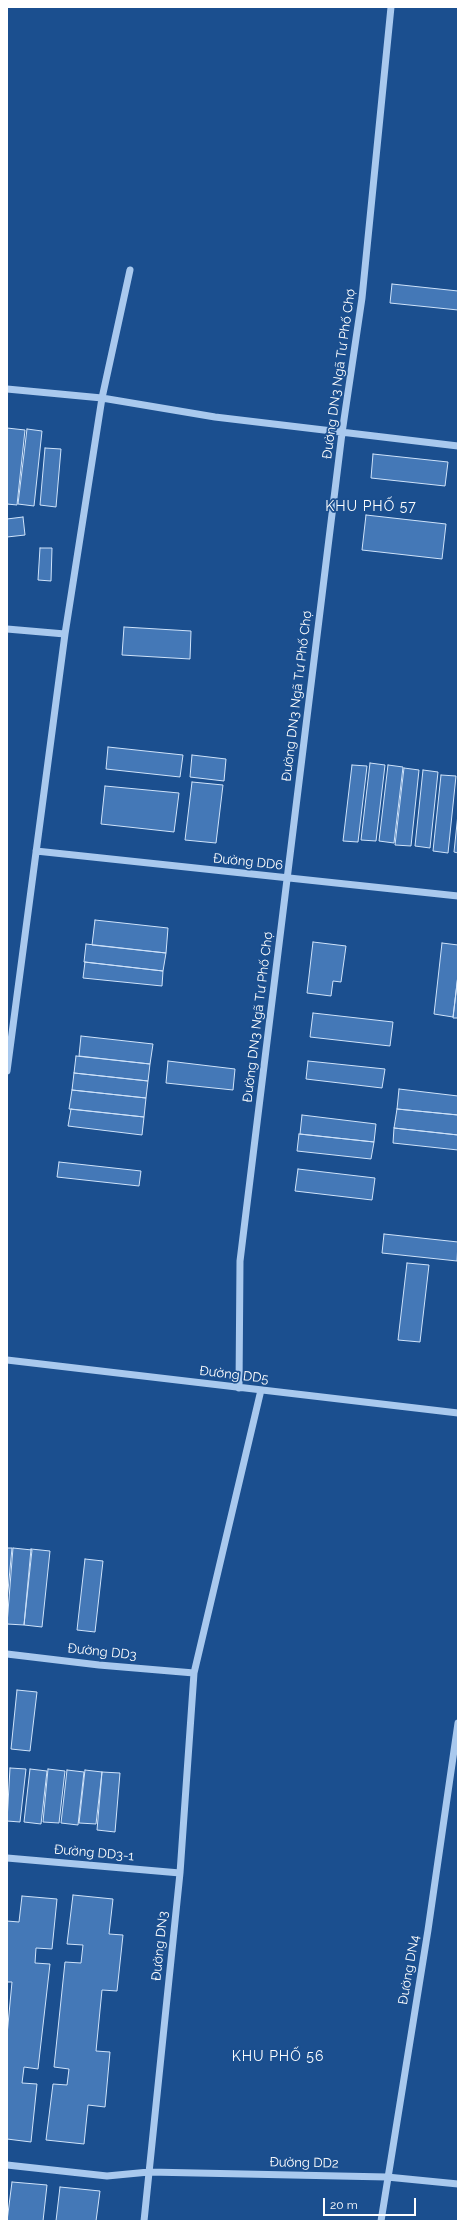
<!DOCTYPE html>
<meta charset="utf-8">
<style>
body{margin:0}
#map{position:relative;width:465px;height:2228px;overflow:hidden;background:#1b4f8f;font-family:Raleway,sans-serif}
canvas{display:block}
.frame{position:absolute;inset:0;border:8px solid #fff;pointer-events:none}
.scale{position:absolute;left:323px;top:2198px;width:93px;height:18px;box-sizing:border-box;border:2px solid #fff;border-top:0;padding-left:5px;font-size:12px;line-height:14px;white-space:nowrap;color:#fff;-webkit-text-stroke:3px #1b4f8f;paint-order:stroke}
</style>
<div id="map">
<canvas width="465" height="2228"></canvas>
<div class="frame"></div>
<div class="scale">20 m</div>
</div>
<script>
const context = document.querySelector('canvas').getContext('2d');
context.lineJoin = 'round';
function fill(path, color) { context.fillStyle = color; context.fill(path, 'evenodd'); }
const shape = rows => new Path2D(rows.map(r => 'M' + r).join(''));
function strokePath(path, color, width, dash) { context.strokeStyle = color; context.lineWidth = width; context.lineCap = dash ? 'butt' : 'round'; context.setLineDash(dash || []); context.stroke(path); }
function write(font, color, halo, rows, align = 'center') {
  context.font = font + ' Raleway,sans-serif'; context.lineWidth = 3.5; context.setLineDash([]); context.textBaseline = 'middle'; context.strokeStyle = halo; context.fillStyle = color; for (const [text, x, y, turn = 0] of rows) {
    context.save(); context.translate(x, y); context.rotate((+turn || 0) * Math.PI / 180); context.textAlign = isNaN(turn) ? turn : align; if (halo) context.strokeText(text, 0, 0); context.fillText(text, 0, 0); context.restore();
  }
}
const building = shape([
 [392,284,458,291,458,310,390,303,392,284],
 [7,428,25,430,17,505,7,504,7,428],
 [27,429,42,431,34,506,18,504,27,429],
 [45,448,61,449,56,507,40,505,45,448],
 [373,454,448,462,445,486,371,478,373,454],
 [366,515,446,524,442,559,362,550,366,515],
 [23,517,25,535,7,537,7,519,23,517],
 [40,548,52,548,51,581,38,580,40,548],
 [124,627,191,631,190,659,122,655,124,627],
 [108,747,183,755,180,777,106,769,108,747],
 [192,755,226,759,224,781,190,777,192,755],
 [370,763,385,765,376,841,361,840,370,763],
 [352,765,367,766,358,842,343,841,352,765],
 [388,765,403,767,394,843,379,841,388,765],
 [404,768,419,770,411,846,395,845,404,768],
 [423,770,438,772,430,848,415,846,423,770],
 [441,775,456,776,448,853,433,851,441,775],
 [192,782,223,785,216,843,185,840,192,782],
 [105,786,179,793,174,832,101,824,105,786],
 [458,814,458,853,454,852,458,814],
 [95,920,168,928,166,953,92,945,95,920],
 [313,942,346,946,341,982,333,981,331,996,307,993,313,942],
 [442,943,458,945,458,975,453,1017,434,1014,442,943],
 [86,944,166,953,163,971,84,962,86,944],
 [85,962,163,971,162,986,83,978,85,962],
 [458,975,458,1018,453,1018,458,975],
 [313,1013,393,1022,390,1046,310,1037,313,1013],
 [81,1036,153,1044,150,1064,79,1056,81,1036],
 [76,1056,150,1064,148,1081,74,1073,76,1056],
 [168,1061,235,1069,233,1090,166,1083,168,1061],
 [308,1061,385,1069,382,1088,306,1079,308,1061],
 [74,1073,148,1081,146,1098,72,1090,74,1073],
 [399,1089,458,1096,458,1115,397,1109,399,1089],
 [72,1090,146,1098,144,1117,69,1109,72,1090],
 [71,1109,144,1117,142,1135,68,1126,71,1109],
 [397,1109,458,1115,458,1135,394,1128,397,1109],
 [302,1115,376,1124,374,1142,300,1134,302,1115],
 [394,1128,458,1135,458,1150,393,1143,394,1128],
 [299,1134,374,1142,371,1159,297,1151,299,1134],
 [59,1162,141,1171,139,1186,57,1177,59,1162],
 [298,1169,375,1178,372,1200,295,1191,298,1169],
 [384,1234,458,1242,457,1261,382,1253,384,1234],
 [407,1263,429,1265,420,1342,398,1340,407,1263],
 [7,1548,12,1548,7,1601,7,1548],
 [13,1548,32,1550,24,1625,7,1624,13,1548],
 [31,1549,50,1551,42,1627,24,1625,31,1549],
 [85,1559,103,1561,95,1632,77,1630,85,1559],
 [17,1690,37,1692,30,1751,11,1749,17,1690],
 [10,1768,26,1769,20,1822,7,1821,10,1768],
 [30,1769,47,1771,41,1824,24,1822,30,1769],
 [48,1769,65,1771,59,1823,43,1822,48,1769],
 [67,1770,84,1772,78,1825,61,1823,67,1770],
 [85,1770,102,1772,96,1824,79,1823,85,1770],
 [102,1772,120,1773,115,1832,97,1830,102,1772],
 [73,1895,113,1899,109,1934,123,1935,117,1991,102,1990,96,2051,110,2052,105,2107,88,2105,84,2144,46,2140,53,2084,67,2085,69,2069,54,2067,65,1962,81,1963,83,1945,67,1944,73,1895],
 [22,1896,57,1899,52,1949,36,1948,35,1963,50,1964,38,2069,24,2067,22,2083,37,2084,31,2142,7,2139,7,2035,12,1982,7,1982,7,1921,19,1922,22,1896],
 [12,2182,47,2185,43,2221,7,2221,12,2182],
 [60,2187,100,2191,96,2221,56,2221,60,2187]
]);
const minor = shape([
 [7,389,102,398,215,417,458,446],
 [7,629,65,634,7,1071],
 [65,634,102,398,130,270],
 [36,851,458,896],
 [7,1360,458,1413],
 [239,1388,240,1261,342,433,362,298,391,7],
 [7,1654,99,1665,194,1673],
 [7,1858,180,1873],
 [7,2165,107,2176,149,2172,387,2177,458,2184],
 [144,2221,180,1873,194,1673,261,1390],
 [381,2221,428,1930,458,1723]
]);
const streetNames = [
 ["Đường DN3 Ngã Tư Phố Chợ",339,374,-82],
 ["Đường DN3 Ngã Tư Phố Chợ",297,696,-83],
 ["Đường DD6",248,862,6],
 ["Đường DN3 Ngã Tư Phố Chợ",258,1017,-83],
 ["Đường DD5",234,1375,7],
 ["Đường DD3",102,1652,6],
 ["Đường DD3-1",94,1853,5],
 ["Đường DN3",160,1946,-84],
 ["Đường DN4",409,1970,-80],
 ["Đường DD2",304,2163,1]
];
const neighbourhoodNames = [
 ["KHU PHỐ 57",371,507],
 ["KHU PHỐ 56",278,2057]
];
fill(building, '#4478b7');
strokePath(building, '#cfe3fa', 1);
strokePath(minor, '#a9c9ee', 7);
write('13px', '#fff', '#1b4f8f', streetNames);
context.letterSpacing = '1px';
write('14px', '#fff', '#1b4f8f', neighbourhoodNames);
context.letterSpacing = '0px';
</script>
